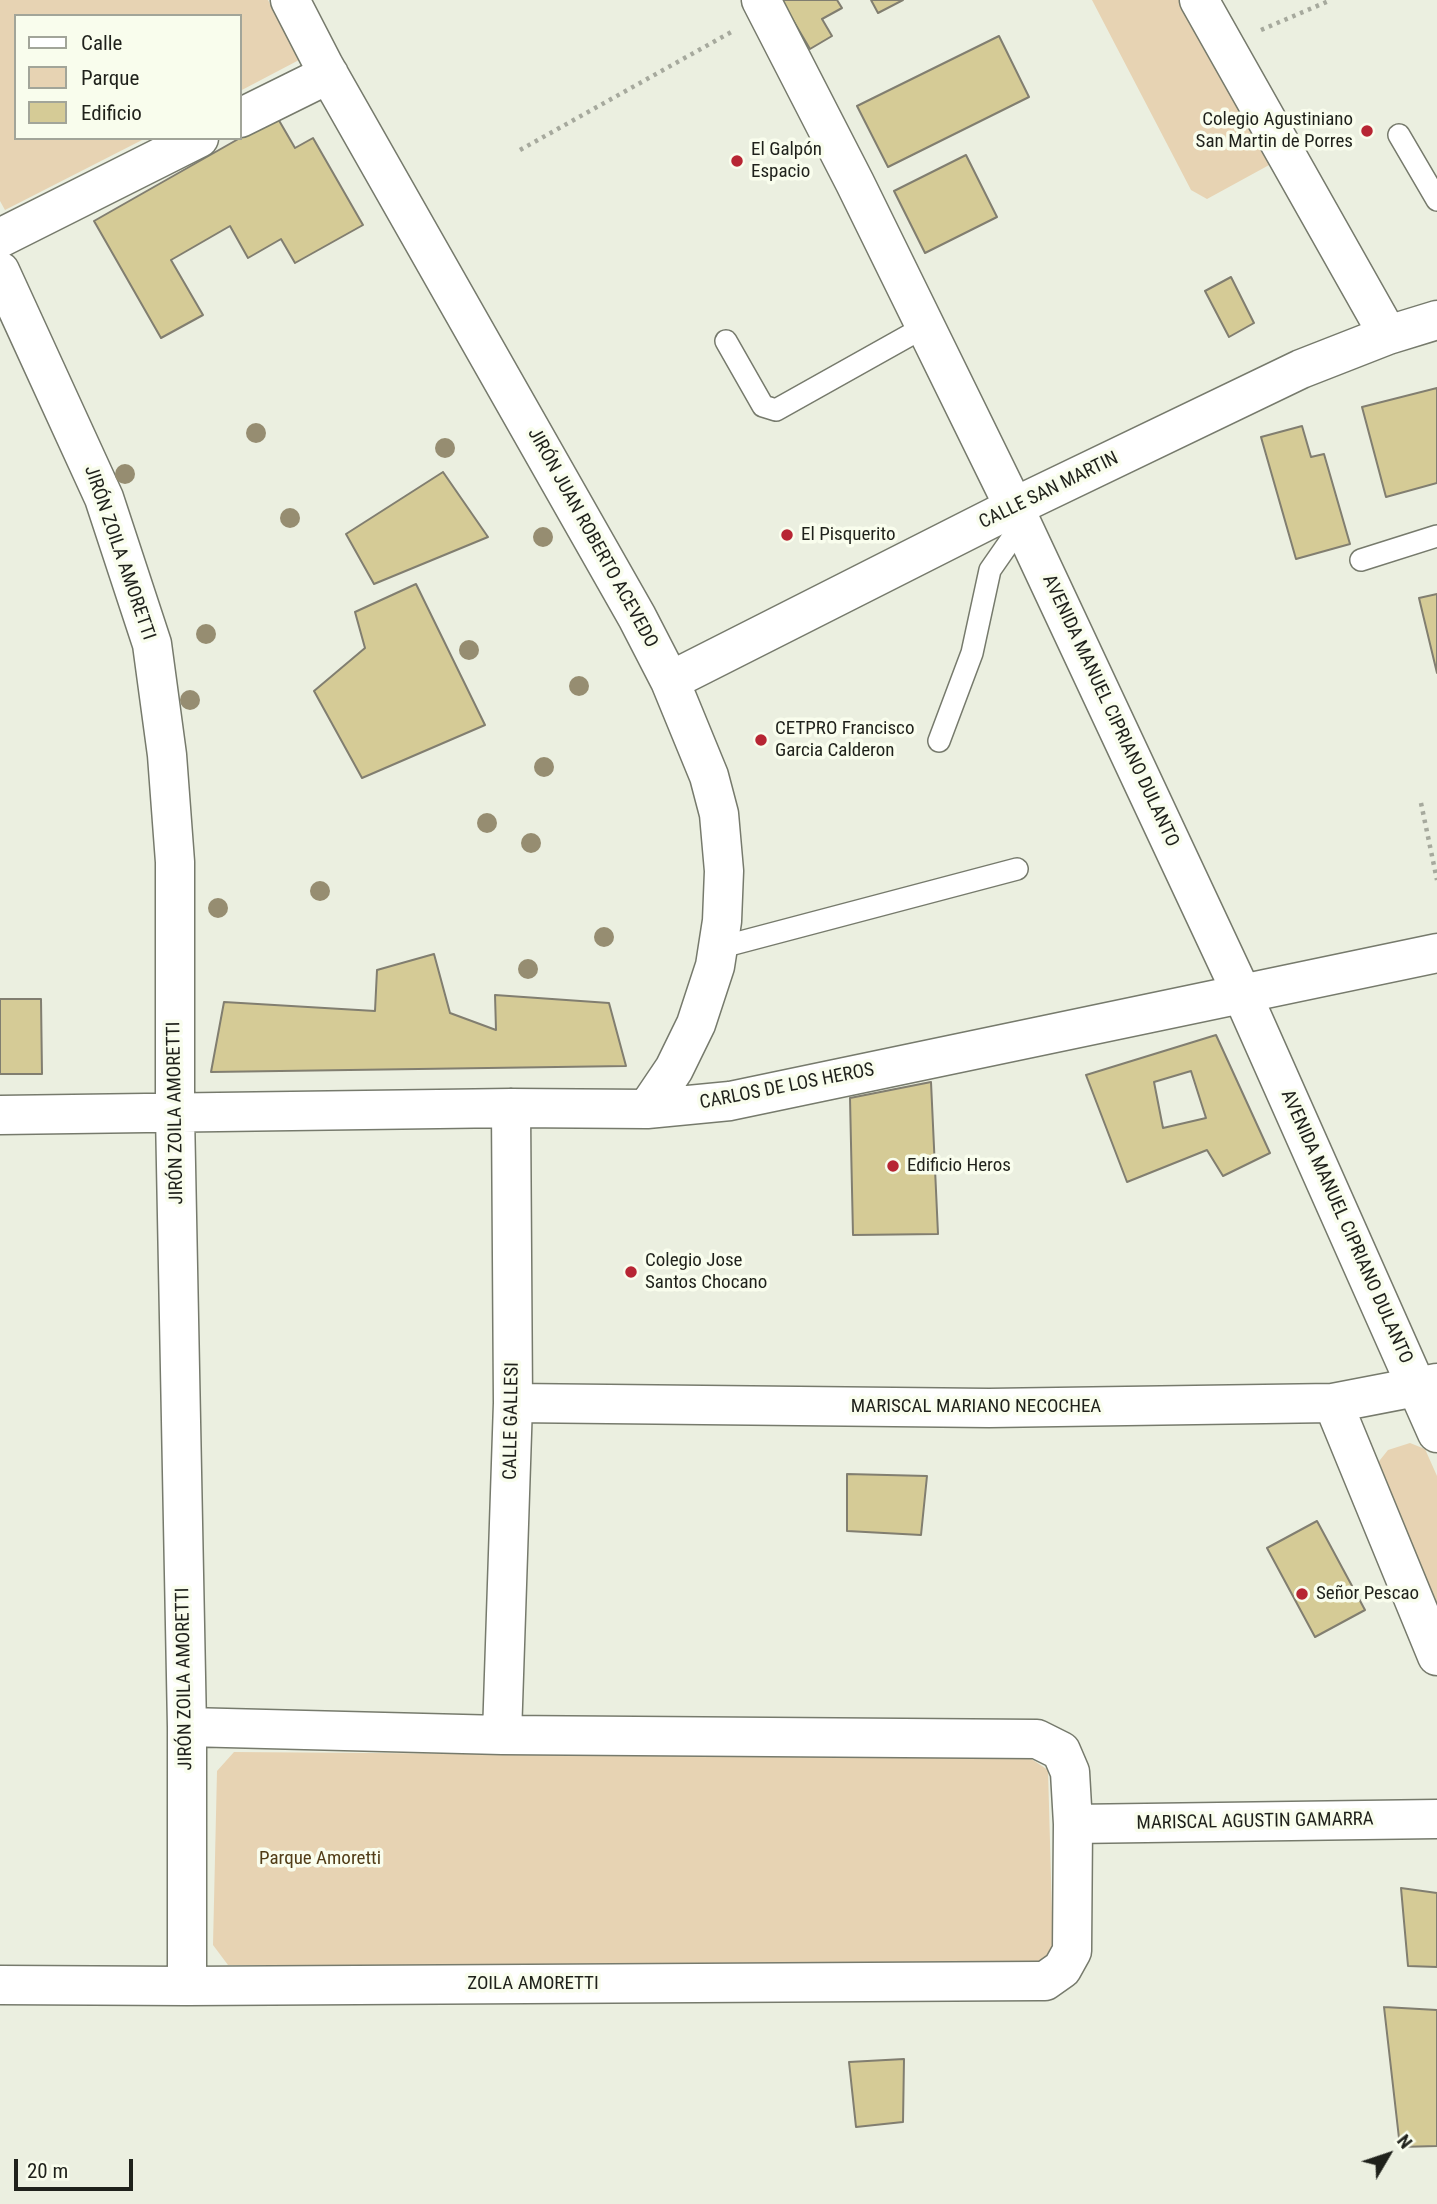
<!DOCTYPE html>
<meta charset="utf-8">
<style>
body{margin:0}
#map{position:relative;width:1437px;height:2204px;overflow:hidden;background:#ebefe0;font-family:"Roboto Condensed",sans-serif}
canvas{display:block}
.legend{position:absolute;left:14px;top:14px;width:228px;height:126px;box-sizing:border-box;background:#f9fded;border:2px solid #a2a599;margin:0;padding:9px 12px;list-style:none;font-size:21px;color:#1f211b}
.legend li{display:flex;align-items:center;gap:14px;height:35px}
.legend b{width:35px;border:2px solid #a2a599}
.north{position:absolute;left:1353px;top:2120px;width:70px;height:70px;-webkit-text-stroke:5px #f9fded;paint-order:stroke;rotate:51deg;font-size:19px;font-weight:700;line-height:28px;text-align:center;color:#1f211b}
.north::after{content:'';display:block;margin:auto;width:24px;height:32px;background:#1f211b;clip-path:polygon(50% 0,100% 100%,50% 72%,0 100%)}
.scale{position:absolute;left:14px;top:2159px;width:119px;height:32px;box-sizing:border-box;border:4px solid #1f211b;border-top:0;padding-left:9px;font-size:21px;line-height:24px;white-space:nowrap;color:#1f211b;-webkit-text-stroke:5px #f9fded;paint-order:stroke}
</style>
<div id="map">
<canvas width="1437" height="2204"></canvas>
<ul class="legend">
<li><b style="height:9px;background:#fff"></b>Calle</li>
<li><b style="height:19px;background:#e7d3b3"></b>Parque</li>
<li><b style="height:19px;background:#d5cb96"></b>Edificio</li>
</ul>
<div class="north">N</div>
<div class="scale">20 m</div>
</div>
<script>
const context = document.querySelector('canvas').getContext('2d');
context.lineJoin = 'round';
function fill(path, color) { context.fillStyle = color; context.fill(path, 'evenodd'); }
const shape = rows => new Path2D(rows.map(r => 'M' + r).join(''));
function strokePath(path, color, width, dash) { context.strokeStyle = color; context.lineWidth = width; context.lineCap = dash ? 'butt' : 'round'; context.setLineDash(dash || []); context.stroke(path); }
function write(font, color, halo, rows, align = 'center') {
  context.font = font + ' "Roboto Condensed",sans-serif'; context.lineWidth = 7; context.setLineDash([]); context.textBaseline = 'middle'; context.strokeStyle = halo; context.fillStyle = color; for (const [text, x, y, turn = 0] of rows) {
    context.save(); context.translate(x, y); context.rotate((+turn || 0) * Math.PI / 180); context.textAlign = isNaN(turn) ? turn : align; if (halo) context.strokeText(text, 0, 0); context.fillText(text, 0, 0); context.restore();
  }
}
const green = shape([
 [0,0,268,0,299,60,240,91,240,16,16,16,16,138,146,138,5,210,0,201],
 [1092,0,1179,0,1271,164,1207,199,1191,190],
 [1410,1443,1425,1449,1437,1476,1437,1611,1376,1465,1388,1450],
 [234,1752,1030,1758,1048,1770,1053,1950,1036,1966,228,1965,213,1945,217,1771]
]);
const building = shape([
 [781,0,837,0,842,8,822,19,832,36,810,49,781,0],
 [871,0,903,0,878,13,871,0],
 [999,36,1029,97,888,167,857,106,999,36],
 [277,117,295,148,313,138,363,225,295,263,281,239,248,258,230,226,171,260,203,315,161,338,94,221,277,117],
 [966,155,997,217,925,253,894,191,966,155],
 [1231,277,1254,323,1229,337,1205,291,1231,277],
 [1437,388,1437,483,1386,497,1362,407,1437,388],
 [1302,426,1311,457,1324,454,1350,544,1296,559,1261,437,1302,426],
 [443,472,488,537,374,584,346,534,443,472],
 [416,584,485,725,362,778,314,691,365,648,355,612,416,584],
 [1437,594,1437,673,1419,598,1437,594],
 [434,954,450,1013,496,1030,495,995,609,1003,626,1066,211,1072,224,1002,375,1011,377,970,434,954],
 [0,999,41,999,42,1074,0,1074,0,999],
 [1216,1035,1270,1153,1223,1176,1207,1150,1127,1182,1086,1075,1216,1035],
 [1191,1071,1206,1118,1163,1128,1154,1082,1191,1071],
 [931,1082,938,1234,853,1235,850,1098,931,1082],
 [847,1474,927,1476,921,1535,847,1531,847,1474],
 [1317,1521,1365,1610,1315,1637,1267,1548,1317,1521],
 [1401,1888,1437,1893,1437,1967,1408,1966,1401,1888],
 [1384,2007,1437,2010,1437,2146,1400,2147,1384,2007],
 [904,2059,903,2122,856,2127,849,2062,904,2059]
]);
const path = shape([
 [1261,30,1331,0],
 [520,150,733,31],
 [1421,803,1437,880]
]);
const service = shape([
 [1399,135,1437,200],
 [726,341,763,406,776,410,926,326],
 [1361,560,1437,536],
 [939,741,972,653,990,570,1022,524],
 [718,948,1017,869]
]);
const minor = shape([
 [290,0,324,66,637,617,670,681,709,776,719,814,724,871,722,921,715,966,696,1024,674,1069,647,1109],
 [1199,0,1388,335],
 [240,118,329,74],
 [0,238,199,138],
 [0,271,104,498,152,644,167,755,175,862,175,1114,187,1727,187,1986],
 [670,681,1014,507,1301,369,1388,335,1437,320],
 [0,1115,511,1108,647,1109,730,1101,1437,953],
 [513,1403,989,1408,1333,1403,1437,1383],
 [1333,1403,1437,1656],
 [502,1735,513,1403,511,1108],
 [1073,1824,1437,1819],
 [0,1985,187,1986,1038,1981,1045,1981,1062,1969,1072,1951,1073,1824,1070,1772,1061,1751,1037,1739,502,1735,187,1727]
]);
const tertiary = shape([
 [761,0,855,183,1014,507,1242,994,1437,1433]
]);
const trees = [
 [256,433],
 [445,448],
 [125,474],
 [290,518],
 [543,537],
 [206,634],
 [469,650],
 [579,686],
 [190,700],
 [544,767],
 [487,823],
 [531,843],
 [320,891],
 [218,908],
 [604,937],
 [528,969]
];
const markers = [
 [1367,131,7,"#b72533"],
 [737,161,7,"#b72533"],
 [787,535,7,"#b72533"],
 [761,740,7,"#b72533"],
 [893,1166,7,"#b72533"],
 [631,1272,7,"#b72533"],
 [1302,1594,7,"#b72533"]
];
const poiNames = [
 ["Colegio Agustiniano",1353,120,"right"],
 ["San Martin de Porres",1353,142,"right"],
 ["El Galpón",751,150],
 ["Espacio",751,172],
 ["El Pisquerito",801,535],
 ["CETPRO Francisco",775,729],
 ["Garcia Calderon",775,751],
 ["Edificio Heros",907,1166],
 ["Colegio Jose",645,1261],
 ["Santos Chocano",645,1283],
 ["Señor Pescao",1316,1594]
];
const streetNames = [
 ["CALLE SAN MARTIN",1049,491,-26],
 ["JIRÓN JUAN ROBERTO ACEVEDO",592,538,61],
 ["JIRÓN ZOILA AMORETTI",119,553,71],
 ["AVENIDA MANUEL CIPRIANO DULANTO",1110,711,65],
 ["CARLOS DE LOS HEROS",787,1087,-11],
 ["JIRÓN ZOILA AMORETTI",176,1113,-91],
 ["AVENIDA MANUEL CIPRIANO DULANTO",1346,1227,66],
 ["MARISCAL MARIANO NECOCHEA",976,1407],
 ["CALLE GALLESI",512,1421,-89],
 ["JIRÓN ZOILA AMORETTI",185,1679,-91],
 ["MARISCAL AGUSTIN GAMARRA",1255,1822,-1],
 ["ZOILA AMORETTI",533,1984]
];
const parkNames = [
 ["Parque Amoretti",320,1859]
];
fill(green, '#e7d3b3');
fill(building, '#d5cb96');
strokePath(building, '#817e70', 2);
strokePath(service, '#767a6c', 24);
strokePath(minor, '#767a6c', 41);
strokePath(tertiary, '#767a6c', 41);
strokePath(path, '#a6a99d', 4.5, [3.5, 5]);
strokePath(service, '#fff', 21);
strokePath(minor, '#fff', 38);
strokePath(tertiary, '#fff', 38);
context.fillStyle = '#968d71';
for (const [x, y] of trees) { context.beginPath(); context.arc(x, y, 10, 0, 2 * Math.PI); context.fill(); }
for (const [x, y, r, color] of markers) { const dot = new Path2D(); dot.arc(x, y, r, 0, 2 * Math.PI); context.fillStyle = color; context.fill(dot); strokePath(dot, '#f9fded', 2.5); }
write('19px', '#1f211b', '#f9fded', poiNames, 'left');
write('19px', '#1f211b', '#f9fded', streetNames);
write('19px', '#513c17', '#f9fded', parkNames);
</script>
